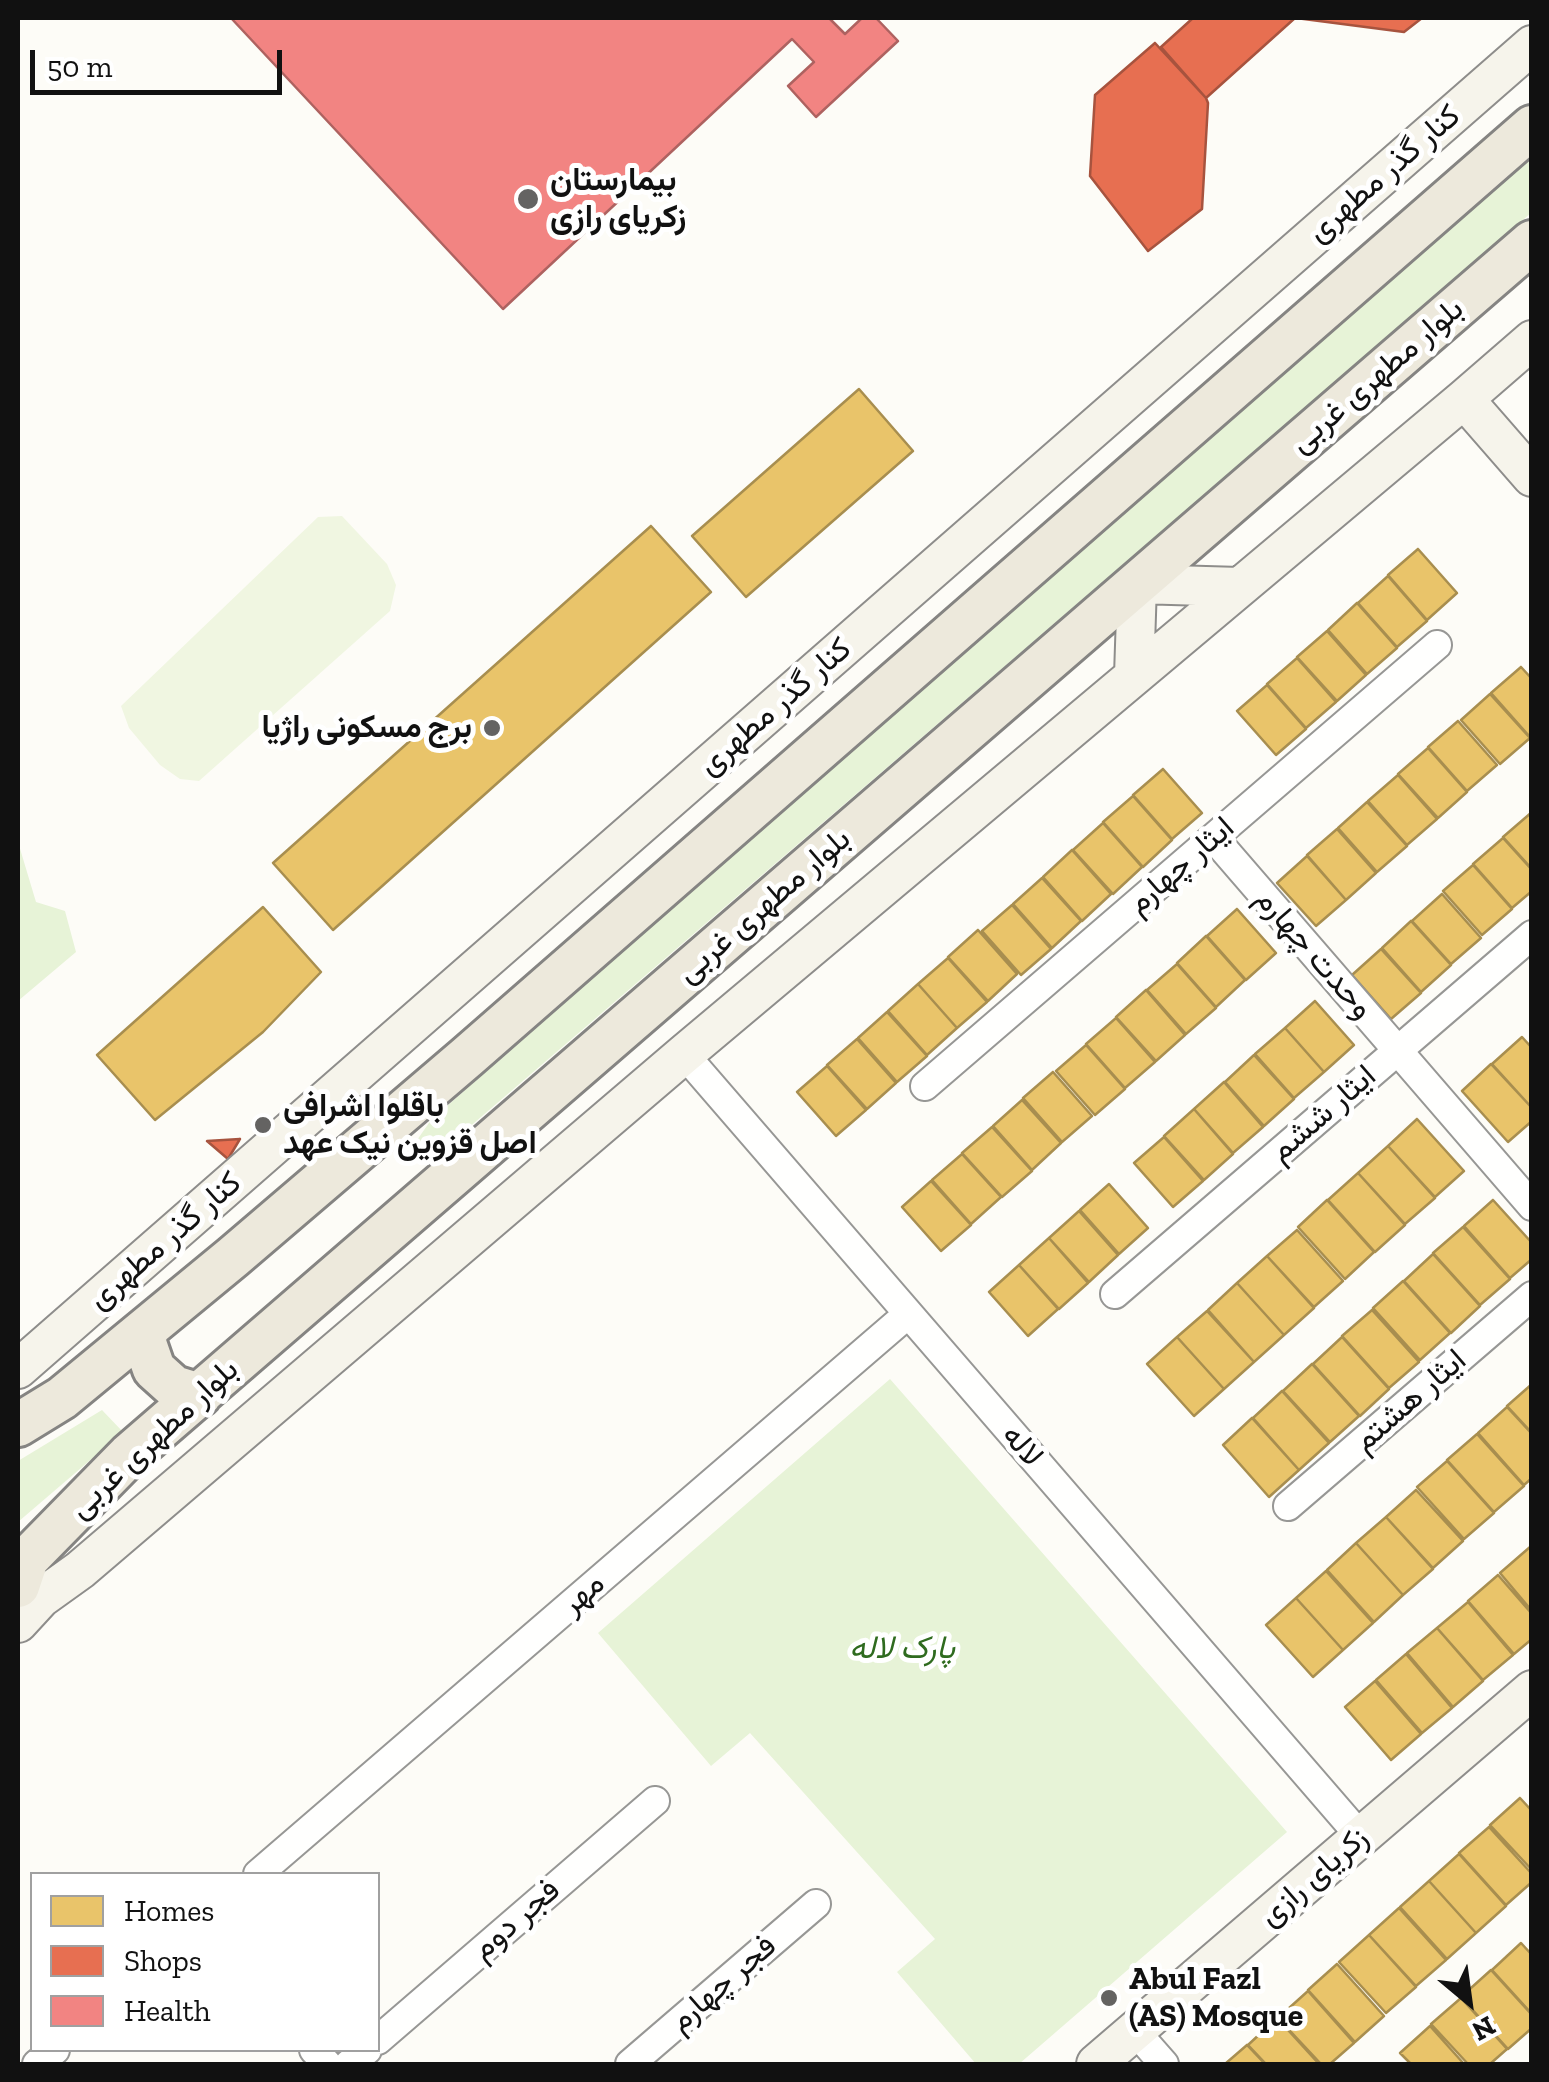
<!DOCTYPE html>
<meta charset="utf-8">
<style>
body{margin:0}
#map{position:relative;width:1549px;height:2082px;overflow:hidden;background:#fdfcf7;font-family:"Zilla Slab",serif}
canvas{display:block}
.frame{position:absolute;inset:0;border:20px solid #111;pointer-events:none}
.legend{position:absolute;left:30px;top:1872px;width:350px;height:180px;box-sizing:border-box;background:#fff;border:2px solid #a0a0a0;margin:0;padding:12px 18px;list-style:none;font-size:30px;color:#111}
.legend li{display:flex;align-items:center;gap:20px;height:50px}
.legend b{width:50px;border:2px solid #a0a0a0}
.north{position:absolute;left:1419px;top:1952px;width:100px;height:100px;-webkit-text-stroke:8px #fff;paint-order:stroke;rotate:151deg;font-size:28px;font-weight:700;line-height:40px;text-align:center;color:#111}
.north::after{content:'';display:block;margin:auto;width:35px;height:45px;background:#111;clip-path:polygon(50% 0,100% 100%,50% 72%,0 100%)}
.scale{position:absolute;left:30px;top:50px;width:252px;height:45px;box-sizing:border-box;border:5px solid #111;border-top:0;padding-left:12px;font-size:30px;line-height:35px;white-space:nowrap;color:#111;-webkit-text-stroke:8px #fff;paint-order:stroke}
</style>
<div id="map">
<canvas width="1549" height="2082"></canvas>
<div class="frame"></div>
<ul class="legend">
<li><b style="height:28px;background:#e9c46a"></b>Homes</li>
<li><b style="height:28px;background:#e76f51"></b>Shops</li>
<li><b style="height:28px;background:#f28482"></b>Health</li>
</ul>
<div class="north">N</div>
<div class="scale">50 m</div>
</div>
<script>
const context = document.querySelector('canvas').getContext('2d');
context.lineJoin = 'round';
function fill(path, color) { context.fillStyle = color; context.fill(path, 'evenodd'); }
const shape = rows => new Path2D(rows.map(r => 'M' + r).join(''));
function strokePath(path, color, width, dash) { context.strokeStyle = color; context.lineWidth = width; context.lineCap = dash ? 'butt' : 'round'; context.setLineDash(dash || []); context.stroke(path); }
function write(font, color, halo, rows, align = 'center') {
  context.font = font + ' "Zilla Slab",Vazirmatn,serif'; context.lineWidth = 10; context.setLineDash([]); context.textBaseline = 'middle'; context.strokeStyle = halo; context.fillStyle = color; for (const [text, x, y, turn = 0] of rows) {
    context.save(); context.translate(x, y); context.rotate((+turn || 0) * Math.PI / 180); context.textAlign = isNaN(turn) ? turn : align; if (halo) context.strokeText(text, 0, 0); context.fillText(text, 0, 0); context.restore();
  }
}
const green = shape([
 [1531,155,1531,213,445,1148,401,1163,431,1120],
 [18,842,36,902,65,911,76,952,18,1001],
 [890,1379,1287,1832,1019,2064,976,2064,897,1972,935,1939,750,1733,711,1766,598,1633],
 [102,1410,123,1432,18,1522,18,1461]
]);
const pitch = shape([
 [342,516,387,564,396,585,390,611,199,781,180,779,160,765,129,728,121,706,318,517]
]);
const homes = shape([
 [859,389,913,451,746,597,692,536,859,389],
 [651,526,711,592,333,930,273,863,651,526],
 [1418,549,1457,593,1427,620,1388,575,1418,549],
 [1388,576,1427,621,1397,647,1358,603,1388,576],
 [1357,603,1397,648,1367,674,1328,630,1357,603],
 [1327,631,1366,675,1337,701,1297,657,1327,631],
 [1297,658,1336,702,1306,728,1267,684,1297,658],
 [1521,667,1532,679,1530,737,1491,693,1521,667],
 [1267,685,1306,729,1276,755,1237,711,1267,685],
 [1490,694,1530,738,1500,764,1461,720,1490,694],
 [1458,721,1497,765,1467,791,1428,747,1458,721],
 [1428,748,1467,792,1438,818,1398,774,1428,748],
 [1163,769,1202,813,1172,839,1133,795,1163,769],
 [1398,775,1437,819,1407,845,1368,801,1398,775],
 [1133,796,1172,840,1143,867,1103,822,1133,796],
 [1367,802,1407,846,1377,872,1338,828,1367,802],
 [1532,812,1532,869,1503,837,1532,812],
 [1103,823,1142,867,1113,894,1073,850,1103,823],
 [1337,829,1376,873,1346,900,1307,855,1337,829],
 [1503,838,1532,870,1532,891,1512,908,1473,864,1503,838],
 [1072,850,1111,894,1082,921,1043,877,1072,850],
 [1307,856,1346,900,1316,926,1277,883,1307,856],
 [1473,865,1512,909,1482,935,1443,891,1473,865],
 [1042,878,1081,921,1052,948,1013,904,1042,878],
 [1442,894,1481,938,1451,964,1412,921,1442,894],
 [1012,905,1051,949,1021,975,982,931,1012,905],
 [263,907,321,972,263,1032,155,1120,97,1055,263,907],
 [1237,909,1276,953,1246,980,1207,936,1237,909],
 [1411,921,1451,965,1421,992,1382,948,1411,921],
 [978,930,1017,974,988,1001,948,957,978,930],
 [1206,936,1245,980,1216,1007,1177,963,1206,936],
 [1381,949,1421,993,1391,1019,1352,975,1381,949],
 [948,958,987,1002,957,1028,918,984,948,958],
 [1177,964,1216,1008,1186,1034,1147,990,1177,964],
 [918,984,957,1028,927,1055,888,1011,918,984],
 [1146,990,1185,1035,1156,1061,1116,1017,1146,990],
 [1315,1001,1354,1045,1324,1072,1285,1028,1315,1001],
 [887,1012,927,1056,897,1082,858,1038,887,1012],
 [1116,1018,1155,1062,1125,1088,1086,1044,1116,1018],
 [1285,1028,1324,1072,1294,1098,1255,1054,1285,1028],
 [1522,1037,1532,1048,1532,1108,1492,1064,1522,1037],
 [857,1039,896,1083,867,1109,827,1065,857,1039],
 [1086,1045,1125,1089,1095,1115,1056,1071,1086,1045],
 [1254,1055,1294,1099,1264,1126,1225,1082,1254,1055],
 [1491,1064,1532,1108,1532,1121,1508,1142,1462,1091,1491,1064],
 [827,1066,866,1110,836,1136,797,1092,827,1066],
 [1053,1072,1092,1116,1062,1142,1023,1098,1053,1072],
 [1224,1082,1263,1127,1233,1153,1194,1109,1224,1082],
 [1022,1100,1061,1143,1032,1170,993,1126,1022,1100],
 [1194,1109,1233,1154,1204,1180,1164,1136,1194,1109],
 [1417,1119,1464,1171,1435,1197,1388,1146,1417,1119],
 [992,1127,1032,1171,1002,1197,962,1153,992,1127],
 [1164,1137,1203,1181,1173,1207,1134,1163,1164,1137],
 [1388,1146,1435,1198,1405,1224,1358,1173,1388,1146],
 [962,1154,1001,1197,971,1224,932,1180,962,1154],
 [1358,1173,1405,1225,1375,1252,1328,1200,1358,1173],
 [931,1181,971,1225,941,1251,902,1207,931,1181],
 [1109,1184,1148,1228,1119,1254,1080,1210,1109,1184],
 [1327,1200,1374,1252,1345,1279,1298,1227,1327,1200],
 [1493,1200,1532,1243,1532,1259,1510,1278,1464,1226,1493,1200],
 [1079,1211,1118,1255,1089,1282,1049,1238,1079,1211],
 [1463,1227,1510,1279,1480,1305,1433,1253,1463,1227],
 [1297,1230,1343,1281,1314,1307,1267,1256,1297,1230],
 [1049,1238,1088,1283,1059,1309,1019,1265,1049,1238],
 [1433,1254,1480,1306,1451,1333,1404,1281,1433,1254],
 [1267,1256,1314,1308,1284,1335,1237,1283,1267,1256],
 [1019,1265,1058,1309,1028,1336,989,1292,1019,1265],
 [1403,1281,1450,1333,1420,1360,1373,1308,1403,1281],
 [1237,1283,1284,1335,1254,1362,1208,1310,1237,1283],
 [1372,1310,1419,1362,1389,1388,1342,1336,1372,1310],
 [1207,1311,1254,1362,1224,1389,1177,1337,1207,1311],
 [1177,1337,1224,1389,1194,1416,1147,1364,1177,1337],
 [1342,1337,1389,1389,1360,1416,1313,1364,1342,1337],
 [1312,1364,1359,1416,1330,1442,1283,1391,1312,1364],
 [1532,1384,1532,1433,1507,1406,1532,1384],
 [1282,1391,1329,1443,1299,1470,1253,1418,1282,1391],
 [1507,1407,1532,1434,1532,1478,1524,1485,1478,1433,1507,1407],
 [1252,1418,1299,1470,1269,1497,1223,1445,1252,1418],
 [1477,1434,1524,1486,1494,1512,1447,1460,1477,1434],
 [1447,1461,1494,1513,1464,1539,1417,1487,1447,1461],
 [1416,1490,1463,1541,1433,1568,1386,1517,1416,1490],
 [1386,1517,1433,1569,1403,1595,1356,1543,1386,1517],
 [1356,1543,1403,1595,1374,1622,1327,1570,1356,1543],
 [1530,1547,1532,1549,1532,1611,1500,1573,1530,1547],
 [1326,1571,1373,1623,1343,1650,1296,1598,1326,1571],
 [1498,1575,1532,1614,1532,1639,1514,1654,1468,1601,1498,1575],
 [1296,1598,1343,1650,1313,1677,1266,1625,1296,1598],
 [1468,1602,1513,1655,1483,1680,1437,1628,1468,1602],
 [1437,1628,1483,1681,1453,1707,1407,1653,1437,1628],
 [1406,1654,1452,1708,1422,1733,1376,1680,1406,1654],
 [1375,1681,1421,1734,1391,1760,1345,1707,1375,1681],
 [1520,1798,1532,1811,1532,1870,1490,1825,1520,1798],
 [1489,1827,1532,1874,1532,1882,1506,1905,1459,1853,1489,1827],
 [1459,1854,1506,1906,1476,1933,1429,1881,1459,1854],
 [1429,1881,1476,1933,1447,1959,1400,1907,1429,1881],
 [1399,1908,1446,1960,1416,1986,1369,1935,1399,1908],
 [1369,1935,1416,1987,1386,2013,1339,1962,1369,1935],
 [1521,1943,1532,1955,1532,2014,1492,1970,1521,1943],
 [1337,1964,1384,2016,1355,2042,1308,1990,1337,1964],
 [1491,1970,1532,2015,1532,2028,1508,2049,1461,1997,1491,1970],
 [1308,1991,1354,2043,1330,2064,1321,2064,1278,2018,1308,1991],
 [1461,1998,1507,2049,1490,2064,1468,2064,1431,2024,1461,1998],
 [1277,2018,1319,2064,1266,2064,1248,2045,1277,2018],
 [1430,2026,1464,2064,1411,2064,1400,2053,1430,2026],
 [1247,2045,1265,2064,1225,2064,1247,2045]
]);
const shops = shape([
 [1193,18,1295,18,1206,98,1161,47,1193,18],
 [1296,18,1422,18,1404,32,1296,18],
 [1155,43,1206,98,1208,103,1202,209,1148,251,1090,176,1095,95,1155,43],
 [240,1139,228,1159,207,1141,240,1139]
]);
const health = shape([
 [231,18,829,18,845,34,862,18,876,18,898,41,816,117,788,86,814,62,792,39,503,309,231,18]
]);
const street = shape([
 [1214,838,1532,1206],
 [684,1054,1361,1837],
 [925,1086,1437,645],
 [1115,1294,1532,935],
 [1288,1506,1532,1296],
 [258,1874,908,1314],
 [1135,2031,1164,2064],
 [378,2040,655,1801],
 [314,2050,327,2064],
 [37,2064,55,2050],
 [349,2064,367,2050],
 [630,2064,816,1904]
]);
const secondary = shape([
 [1464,399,1532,477],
 [1134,676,1137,584,1240,587],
 [18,1369,1532,45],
 [18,1623,41,1598,80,1570,684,1054,1464,399,1532,340],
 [1096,2064,1532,1690]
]);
const primary = shape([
 [146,1329,145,1343,154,1369,174,1387,200,1395],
 [18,1425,62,1398,233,1257,467,1057,1532,127],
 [18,1586,27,1559,129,1455,1532,242]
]);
const markers = [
 [528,199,12,"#646362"],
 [492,728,10,"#646362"],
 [263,1125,10,"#646362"],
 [1109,1998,10,"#646362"]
];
const streetNames = [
 ["کنار گذر مطهری",1384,174,-41],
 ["بلوار مطهری غربی",1377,376,-41],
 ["کنار گذر مطهری",775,707,-41],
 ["ایثار چهارم",1181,866,-41],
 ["بلوار مطهری غربی",764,906,-41],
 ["وحدت چهارم",1314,954,49],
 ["ایثار ششم",1323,1114,-41],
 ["کنار گذر مطهری",165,1241,-41],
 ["ایثار هشتم",1410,1401,-41],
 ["بلوار مطهری غربی",154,1439,-43],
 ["لاله",1022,1446,49],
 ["مهر",583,1594,-41],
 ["زکریای رازی",1314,1877,-41],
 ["فجر دوم",516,1920,-41],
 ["فجر چهارم",723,1984,-41]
];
const poiNames = [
 ["بیمارستان",550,181],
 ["زکریای رازی",550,218],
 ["برج مسکونی راژیا",472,728,"right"],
 ["باقلوا اشرافی",283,1107],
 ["اصل قزوین نیک عهد",283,1144],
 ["Abul Fazl",1129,1980],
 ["(AS) Mosque",1129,2017]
];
const parkNames = [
 ["پارک لاله",902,1649]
];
fill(green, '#e7f3d7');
fill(pitch, '#f0f6e1');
fill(homes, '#e9c46a');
strokePath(homes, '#a88e4f', 2.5);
fill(shops, '#e76f51');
strokePath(shops, '#a7533e', 2.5);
fill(health, '#f28482');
strokePath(health, '#ae6260', 2.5);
strokePath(street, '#979795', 32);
strokePath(secondary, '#8e8d8b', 42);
strokePath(primary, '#858482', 48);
strokePath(street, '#fffffe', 28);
strokePath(secondary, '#f6f4eb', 38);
strokePath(primary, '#ede9dc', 42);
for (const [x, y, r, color] of markers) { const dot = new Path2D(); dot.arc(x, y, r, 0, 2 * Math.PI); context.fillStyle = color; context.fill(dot); strokePath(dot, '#fff', 4); }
write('32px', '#111', '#fff', streetNames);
write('bold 32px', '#111', '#fff', poiNames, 'left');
write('italic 32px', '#2f6b1f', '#fff', parkNames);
</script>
